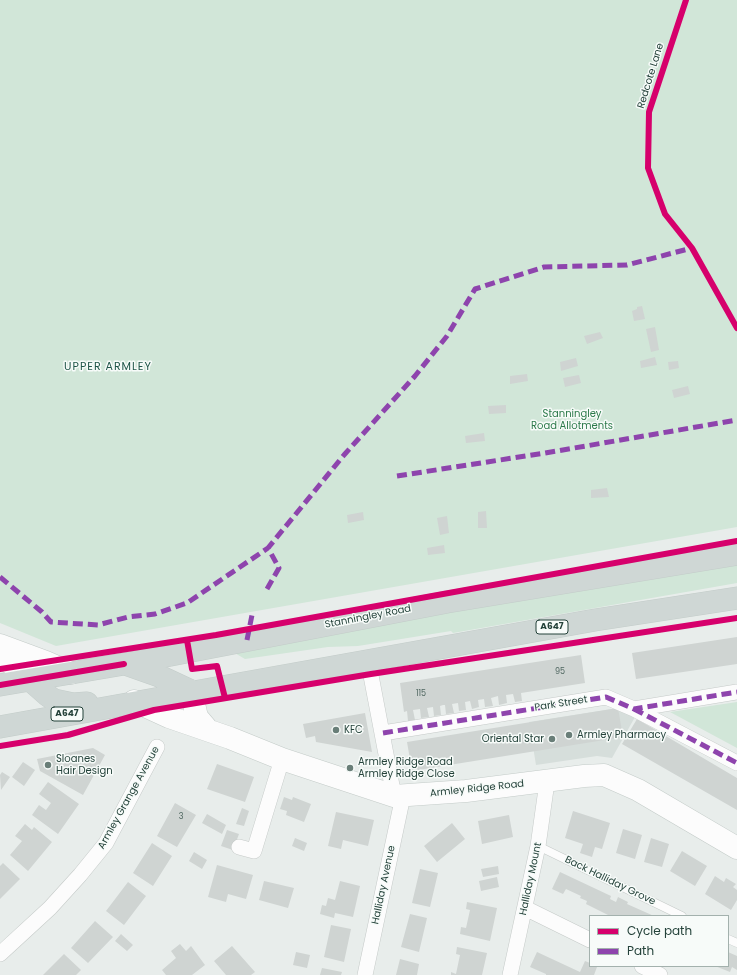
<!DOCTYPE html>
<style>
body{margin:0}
#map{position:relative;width:737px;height:975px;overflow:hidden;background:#e8edeb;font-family:Poppins,sans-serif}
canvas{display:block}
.legend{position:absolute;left:589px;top:915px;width:140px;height:52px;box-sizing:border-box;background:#f7fbf9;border:1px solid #a3b1ad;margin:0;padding:5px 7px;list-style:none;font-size:12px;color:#24423a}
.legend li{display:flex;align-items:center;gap:8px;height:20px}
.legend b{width:20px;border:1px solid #a3b1ad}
</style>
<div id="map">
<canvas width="737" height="975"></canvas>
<ul class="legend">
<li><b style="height:5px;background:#d6006c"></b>Cycle path</li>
<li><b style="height:5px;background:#8e44ad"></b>Path</li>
</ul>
</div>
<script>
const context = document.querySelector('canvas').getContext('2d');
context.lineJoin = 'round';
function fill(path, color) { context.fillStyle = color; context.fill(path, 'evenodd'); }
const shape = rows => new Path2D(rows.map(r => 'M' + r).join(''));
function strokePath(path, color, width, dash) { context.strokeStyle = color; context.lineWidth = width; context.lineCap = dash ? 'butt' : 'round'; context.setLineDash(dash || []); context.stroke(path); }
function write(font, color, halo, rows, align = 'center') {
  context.font = font + ' Poppins,sans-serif'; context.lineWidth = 3; context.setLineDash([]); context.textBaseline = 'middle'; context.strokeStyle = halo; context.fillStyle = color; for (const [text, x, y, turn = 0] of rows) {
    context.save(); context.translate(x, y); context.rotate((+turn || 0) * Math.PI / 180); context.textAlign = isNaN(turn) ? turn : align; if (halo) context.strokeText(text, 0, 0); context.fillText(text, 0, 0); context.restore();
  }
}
const built = shape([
 [618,708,635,717,612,758,597,756,536,765,529,722]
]);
const green = shape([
 [0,0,737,0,737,527,56,646,0,623],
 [737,562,737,583,453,633,451,631,358,646,328,647,245,659,233,652,347,629],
 [737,702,737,748,670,712]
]);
const building = shape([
 [642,306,645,319,634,321,632,311,637,309,637,307],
 [655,327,659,350,651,352,646,329],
 [600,332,603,338,587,344,584,336],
 [655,357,657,365,641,368,640,361],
 [576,358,578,366,561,371,560,362],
 [678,361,679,368,669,370,668,362],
 [527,374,528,381,510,384,510,376],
 [579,375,581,383,565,387,563,378],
 [688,386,690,394,674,398,672,390],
 [506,405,506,413,489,414,488,406],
 [484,433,485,441,466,443,465,436],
 [607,488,609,497,591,498,591,490],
 [486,511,487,528,478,528,478,512],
 [363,512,364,520,348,523,347,515],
 [447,516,449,533,440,535,437,518],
 [444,545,445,553,428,555,427,548],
 [737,637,737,664,636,679,632,653],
 [581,655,585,683,521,693,522,701,515,702,513,694,506,695,507,703,499,705,498,696,491,698,493,706,485,707,484,699,478,700,479,707,472,709,470,701,465,702,466,710,459,711,458,703,452,704,454,713,446,714,445,705,443,705,440,706,441,715,434,716,433,707,427,708,429,717,421,718,420,709,413,710,415,720,408,721,407,711,404,712,400,683],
 [618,708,623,737,412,771,407,742],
 [365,713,372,752,316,742,315,736,306,738,303,724],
 [637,719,737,778,737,810,622,744],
 [93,748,105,755,83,795,40,771,37,759],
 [23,762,35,770,24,786,12,777],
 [217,764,254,777,245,802,207,789],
 [2,772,10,777,1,790,0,775],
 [48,782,79,804,58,834,32,815,39,805,46,810,51,803,39,794],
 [284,797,292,800,293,797,311,804,304,822,286,815,287,811,280,809],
 [175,803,196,815,177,847,157,836],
 [242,808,249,811,244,826,236,824],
 [573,811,610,823,602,849,595,847,592,857,580,853,583,844,565,838],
 [336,812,374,820,368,846,343,840,341,849,328,846],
 [207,814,226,825,222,834,202,823],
 [509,815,513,837,482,844,478,821],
 [452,823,465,839,437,862,424,846],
 [25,824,32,830,34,827,52,842,28,871,10,855,22,841,15,836],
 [623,829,642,835,635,859,616,853],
 [227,830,239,834,233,850,221,846],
 [295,838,307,843,304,851,292,846],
 [651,838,669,844,662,867,644,862],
 [152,843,172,856,153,886,133,873],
 [682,851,707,866,695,886,670,871],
 [194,852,207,860,202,869,189,861],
 [3,863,20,879,0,899,0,866],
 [217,865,253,875,246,899,228,894,226,902,208,897],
 [498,866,499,874,483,877,481,869],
 [420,869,438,873,430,907,412,903],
 [560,872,611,896,610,899,616,902,618,897,628,902,627,904,654,916,610,916,586,904,587,901,580,898,581,896,566,889,563,894,552,889],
 [715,876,724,882,726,878,736,884,733,887,737,890,737,900,731,910,705,894],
 [497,877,499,887,481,891,479,881],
 [264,881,294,888,288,908,259,900],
 [340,881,360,886,353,917,335,913,334,918,320,914,322,905,326,906,328,898,335,900],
 [128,882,146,896,124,925,106,911],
 [467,902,497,908,490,941,460,934,461,927,466,928,470,910,466,909],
 [410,914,427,918,419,952,401,947],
 [95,921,113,937,88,963,71,948],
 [331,925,351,929,344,962,324,957],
 [121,934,133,945,127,951,115,941],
 [180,944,186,951,191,946,205,965,192,975,166,975,162,970,176,958,171,951],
 [232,946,255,972,251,975,226,975,214,961],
 [457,947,487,953,482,975,451,975,451,972,456,974,460,955,456,954],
 [296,952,310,955,307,968,293,965],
 [537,952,580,972,585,961,590,963,590,966,597,967,594,975,546,975,546,974,530,967],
 [728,952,737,956,737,970,732,967,730,972,715,966,728,966],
 [64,954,81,970,76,975,43,975],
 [400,959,419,964,417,975,396,975],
 [322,968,342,972,341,975,320,975]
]);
const lane = shape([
 [538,846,682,916],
 [728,939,737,943]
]);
const street = shape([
 [368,660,394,796],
 [634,709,737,763],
 [383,733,606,697,634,709,737,692],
 [239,847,254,851,282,759],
 [525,908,590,940],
 [0,954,50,908,80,875,106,843,157,747],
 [642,966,660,975],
 [365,975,403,796],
 [510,975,538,846,547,782]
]);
const secondary = shape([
 [0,645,46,662,71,673],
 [0,654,30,680],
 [191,691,197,717,208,730],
 [134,701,169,717,230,738,282,759,394,796,466,791,584,776,604,775,638,790,737,848]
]);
const primary = shape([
 [125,664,159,676,191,691],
 [30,680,47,695,54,700,73,704,87,703],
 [0,685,124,664,447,602,737,554],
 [0,727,595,620,737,598]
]);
const quiet = shape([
 [397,476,545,453,737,420],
 [0,577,42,612,51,622,98,625,128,617,155,614,187,603,268,548],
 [267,589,279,568,268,548,344,455,415,376,447,336,475,289,544,267,627,265,692,248],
 [247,640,252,615],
 [634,709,737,763],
 [383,733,606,697,634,709,737,692]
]);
const cycleway = shape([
 [686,0,649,112,648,168,665,214,692,248,737,328],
 [187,640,192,669,217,666,225,698],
 [0,669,216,635,737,541],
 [0,685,124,664],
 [0,746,68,735,154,710,371,674,737,618]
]);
const markers = [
 [336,730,4,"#697e78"],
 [569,735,4,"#697e78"],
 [552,739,4,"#697e78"],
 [48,765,4,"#697e78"],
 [350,768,4,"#697e78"]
];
const numberNames = [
 ["95",560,672],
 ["115",421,694],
 ["3",181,817]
];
const shields = [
 [552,627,32],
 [67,714,32]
];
const shieldNames = [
 ["A647",552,627],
 ["A647",67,714]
];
const streetNames = [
 ["Redcote Lane",651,76,-73],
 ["Stanningley Road",368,617,-11],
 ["Park Street",561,704,-9],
 ["Armley Ridge Road",477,789,-6],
 ["Armley Grange Avenue",129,798,-61],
 ["Halliday Mount",531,879,-78],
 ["Back Halliday Grove",610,881,26],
 ["Halliday Avenue",384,885,-78]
];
const parkNames = [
 ["Stanningley",572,414],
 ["Road Allotments",572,426]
];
const poiNames = [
 ["KFC",344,730],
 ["Armley Pharmacy",577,735],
 ["Oriental Star",544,739,"right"],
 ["Sloanes",56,759],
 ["Hair Design",56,771],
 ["Armley Ridge Road",358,762],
 ["Armley Ridge Close",358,774]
];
const neighbourhoodNames = [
 ["UPPER ARMLEY",108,367]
];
fill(built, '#d6dedb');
fill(green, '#d1e6d8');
fill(building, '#cfd4d2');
strokePath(lane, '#c5cac8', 9);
strokePath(street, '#c5cac8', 16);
strokePath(secondary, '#c3cbc8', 23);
strokePath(primary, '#c3ccc9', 23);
strokePath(lane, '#fcfcfc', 8);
strokePath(street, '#fcfcfc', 15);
strokePath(secondary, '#fcfcfc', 22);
strokePath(primary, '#cfd7d5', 22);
strokePath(quiet, '#8e44ad', 5, [10, 5]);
strokePath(cycleway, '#d6006c', 6);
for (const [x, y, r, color] of markers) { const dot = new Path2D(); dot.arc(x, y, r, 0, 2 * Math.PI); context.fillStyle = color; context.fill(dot); strokePath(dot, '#f7fbf9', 1.5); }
write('8px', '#506761', null, numberNames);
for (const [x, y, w] of shields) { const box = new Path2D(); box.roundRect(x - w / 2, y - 7, w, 14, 3); context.fillStyle = '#f7fbf9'; context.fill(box); strokePath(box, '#24423a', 1); }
write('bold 9px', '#24423a', null, shieldNames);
write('10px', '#24423a', '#f7fbf9', streetNames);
write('10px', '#2d7a4b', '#f7fbf9', parkNames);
write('10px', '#24423a', '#f7fbf9', poiNames, 'left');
context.letterSpacing = '1px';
write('11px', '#1f5548', '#f7fbf9', neighbourhoodNames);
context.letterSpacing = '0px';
</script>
